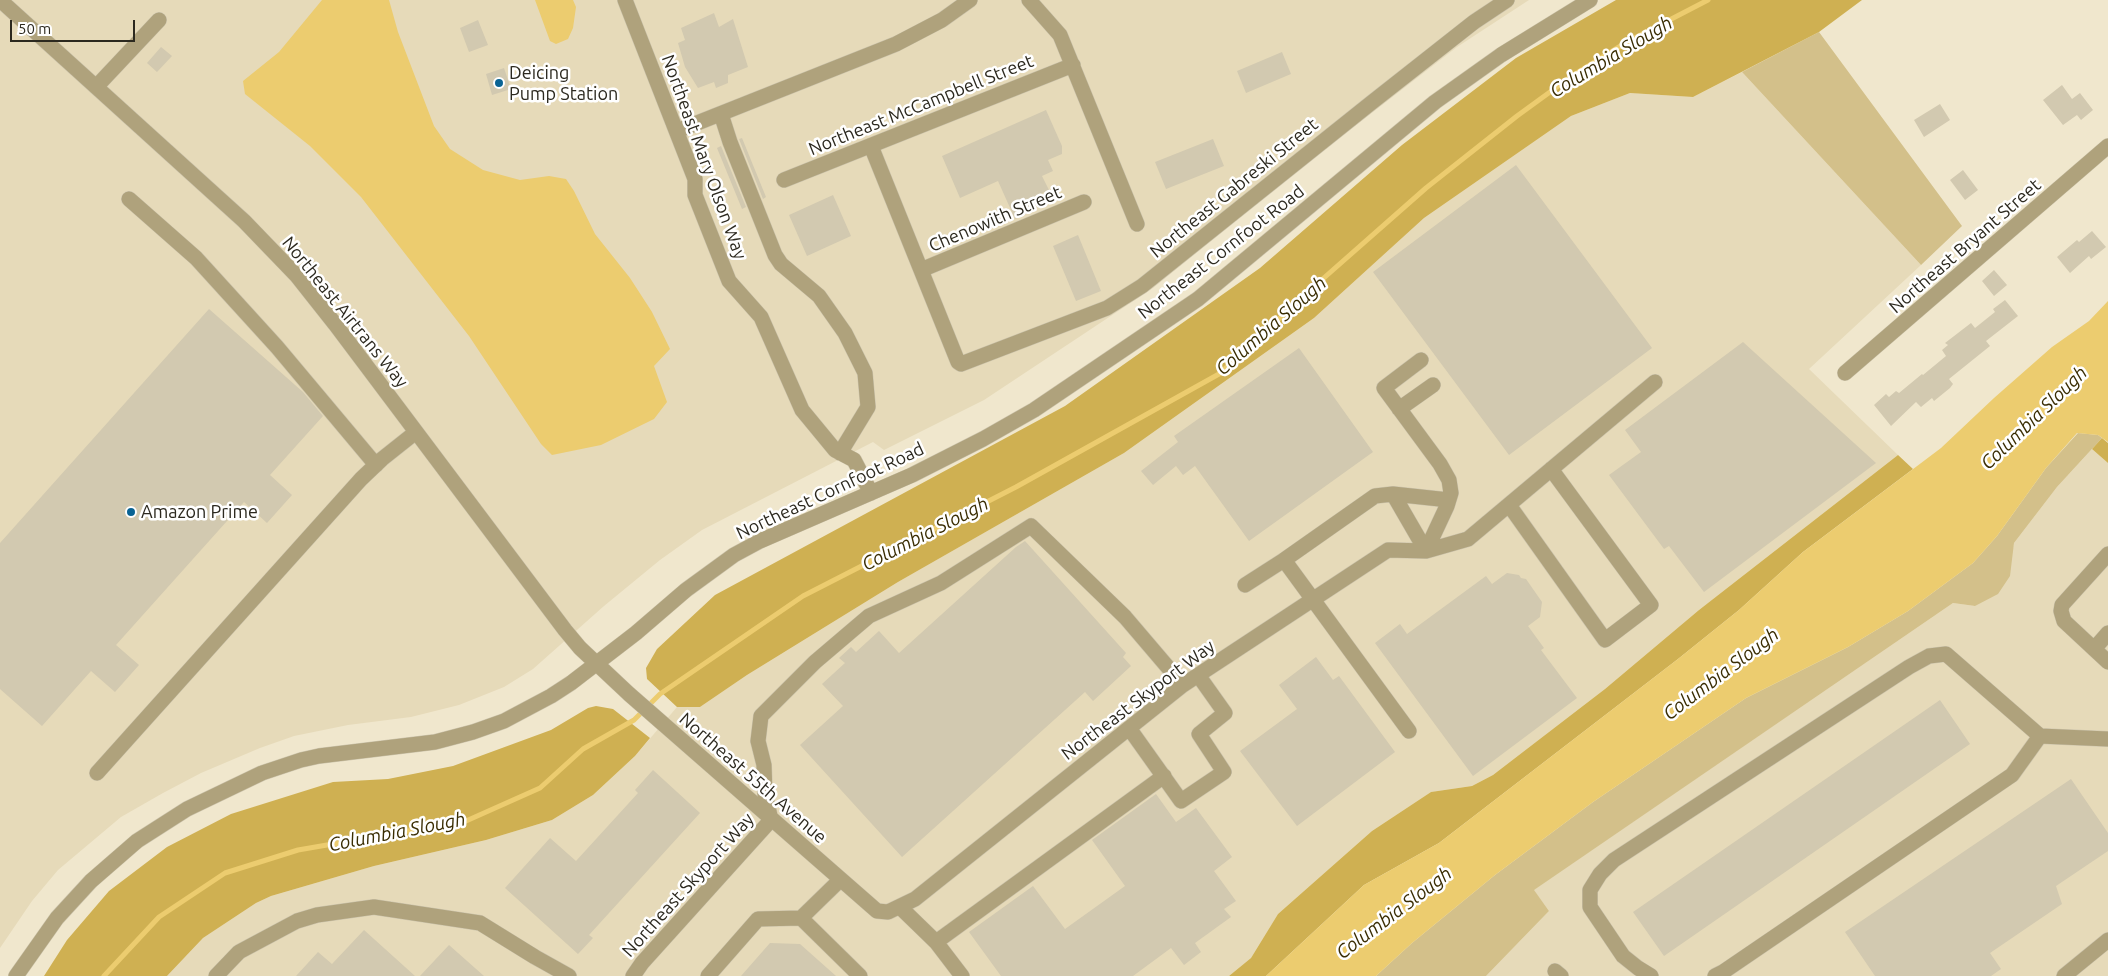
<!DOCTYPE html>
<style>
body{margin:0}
#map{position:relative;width:2108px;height:976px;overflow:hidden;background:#f0e7cd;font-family:Ubuntu,sans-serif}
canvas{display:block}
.scale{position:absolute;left:10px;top:20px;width:125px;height:22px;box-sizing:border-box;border:2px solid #2c291f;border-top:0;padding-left:6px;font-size:15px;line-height:18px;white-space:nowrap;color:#2c291f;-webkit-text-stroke:4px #fff;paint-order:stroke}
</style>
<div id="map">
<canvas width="2108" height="976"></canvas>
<div class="scale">50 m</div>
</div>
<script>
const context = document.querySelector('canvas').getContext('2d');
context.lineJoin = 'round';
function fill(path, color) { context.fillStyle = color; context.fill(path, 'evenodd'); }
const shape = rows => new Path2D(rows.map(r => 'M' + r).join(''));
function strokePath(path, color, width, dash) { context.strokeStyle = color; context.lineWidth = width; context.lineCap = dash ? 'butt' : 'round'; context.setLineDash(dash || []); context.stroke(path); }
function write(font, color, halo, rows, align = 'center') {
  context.font = font + ' Ubuntu,sans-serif'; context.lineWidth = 5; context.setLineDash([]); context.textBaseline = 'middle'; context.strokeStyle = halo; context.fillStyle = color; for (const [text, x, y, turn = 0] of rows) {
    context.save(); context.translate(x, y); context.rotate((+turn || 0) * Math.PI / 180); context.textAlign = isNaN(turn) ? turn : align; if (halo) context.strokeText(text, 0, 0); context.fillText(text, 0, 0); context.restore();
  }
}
const built = shape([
 [0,0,1529,0,1457,47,1307,163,1153,288,984,400,884,450,873,442,702,530,660,560,604,606,533,669,504,687,459,705,411,717,348,725,294,736,260,748,201,773,163,793,121,817,58,870,32,901,0,948],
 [1742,72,1921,265,1809,369,1898,455,1699,610,1605,689,1493,775,1472,786,1431,792,1372,831,1278,914,1251,958,1229,976,167,976,203,938,256,903,271,896,374,866,486,840,552,820,593,795,635,756,677,707,700,707,747,675,898,582,1124,453,1314,318,1424,218,1571,116,1630,93,1693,97],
 [2092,449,2108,463,2108,976,1486,976,1549,911,1533,890,1953,603,1975,606,2011,558,2014,543,2057,487]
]);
const green = shape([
 [1819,32,1962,226,1921,265,1742,72],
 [2078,433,2098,435,2102,438,2057,487,2014,543,2010,576,1998,594,1975,606,1953,603,1534,890,1549,911,1486,976,1376,976,1412,943,1495,875,1593,802,1746,698,1848,647,1908,611,1973,563,1997,536,2046,468]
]);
const forest = shape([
 [1616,0,1862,0,1819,32,1693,97,1630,93,1571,116,1424,218,1314,318,1124,453,898,582,747,675,700,707,677,707,647,679,646,668,657,649,715,595,1065,406,1260,268,1402,145,1516,58],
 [2102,438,2108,443,2108,463,2092,449],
 [1898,455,1913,469,1803,552,1739,610,1678,659,1439,843,1364,885,1266,976,1229,976,1251,958,1278,914,1372,831,1431,792,1472,786,1493,775,1605,689,1699,610],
 [596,706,613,709,650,738,635,756,593,795,552,820,486,840,374,866,271,896,256,903,203,938,167,976,44,976,67,940,109,891,167,847,231,814,333,782,388,779,453,766,551,730,588,708]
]);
const water = shape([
 [322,0,389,0,398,32,434,126,450,149,483,170,520,180,549,176,566,179,574,191,595,234,630,278,652,312,670,349,654,366,667,402,654,419,601,445,552,455,541,444,469,336,361,197,310,146,245,94,243,81,279,52],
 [535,0,573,0,576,7,573,28,568,39,556,44,550,41],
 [2108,301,2108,442,2098,435,2077,433,2046,468,1997,536,1973,563,1908,611,1848,647,1746,698,1593,802,1495,875,1412,943,1376,976,1266,976,1364,885,1439,843,1678,659,1739,610,1803,552,1941,448,1994,398,2052,347,2089,321]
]);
const stream = shape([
 [104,976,159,917,225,873,298,850,466,821,540,788,583,749,634,720,660,694,803,596,1016,487,1219,374,1317,284,1426,188,1517,116,1572,76,1627,42,1708,0]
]);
const building = shape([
 [714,13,719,27,733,19,748,67,728,75,728,83,716,88,714,82,698,88,685,67,678,43,685,40,681,28],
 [478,20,488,45,469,52,460,28],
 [161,47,172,56,157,72,147,63],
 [1282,52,1291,74,1246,93,1237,71],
 [504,68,511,89,492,95,486,74],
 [2062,85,2072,99,2080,93,2093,110,2081,120,2077,115,2063,125,2043,100],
 [1940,104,1950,120,1924,137,1914,120],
 [1046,110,1062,146,1062,154,1048,160,1053,171,1042,176,1049,190,1032,198,1037,209,1015,219,998,181,960,198,942,156],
 [742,138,766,197,763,199,739,139],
 [1213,139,1224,166,1166,189,1155,162],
 [721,146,746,207,742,209,717,148],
 [1516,165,1652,348,1509,455,1373,272],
 [1963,170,1978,190,1965,200,1950,180],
 [833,195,851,236,807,256,789,215],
 [2092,231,2106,247,2091,259,2089,256,2070,273,2057,257,2077,240,2079,242],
 [1078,235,1101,291,1076,301,1053,246],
 [1994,270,2007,285,1994,296,1982,281],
 [2005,300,2018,316,1986,341,1990,346,1949,379,1953,384,1950,388,1934,401,1932,398,1921,407,1916,402,1891,426,1874,405,1886,394,1889,397,1896,391,1899,393,1922,374,1923,375,1946,356,1942,350,1948,345,1945,343,1971,323,1975,328,1995,312,1993,309],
 [209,309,303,392,323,416,270,475,292,495,267,523,244,502,116,645,139,665,115,692,91,671,42,726,0,689,0,543],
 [1743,342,1876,463,1704,592,1669,546,1664,549,1609,475,1641,452,1625,430],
 [1299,348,1373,452,1249,541,1195,466,1183,475,1176,466,1153,485,1141,471,1178,442,1174,436],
 [1025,541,1126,653,1123,657,1131,666,1093,701,1085,692,902,857,800,745,843,706,822,684,845,663,839,658,851,647,856,652,879,631,899,653,1016,547],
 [1507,573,1519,575,1521,578,1526,579,1542,602,1540,617,1528,626,1544,648,1541,650,1577,698,1473,776,1375,643,1400,624,1407,634,1486,576,1492,584],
 [1316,657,1333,680,1339,676,1395,752,1297,826,1240,751,1297,709,1279,685],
 [1940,700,1970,744,1664,956,1633,912],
 [653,770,700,813,589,935,593,938,578,954,505,888,550,838,576,861,638,793,635,790],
 [2071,779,2108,833,2108,851,2056,886,2062,904,1990,953,2001,969,1991,976,1875,976,1845,932],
 [1156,794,1176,822,1196,808,1232,857,1214,871,1236,901,1224,909,1231,917,1195,943,1201,952,1184,965,1171,948,1133,976,1001,976,969,932,1033,886,1065,929,1125,886,1092,840],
 [364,930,415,976,296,976,318,952,332,964],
 [770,943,800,944,836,976,741,976],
 [449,945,484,976,420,976]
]);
const minor = shape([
 [0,0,244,221,297,276,335,324,565,630,580,648,629,694,877,911,888,912,915,899,1183,685,1388,550,1426,551,1468,539,1655,382],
 [625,0,695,179,695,195,729,281,761,317,802,410,835,450,854,460,871,493],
 [1029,0,1060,35,1137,224],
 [96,87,159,20],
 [721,114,730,142,775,255,781,264,819,296,845,333,865,373,868,407,840,453],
 [677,131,896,44,942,20,970,0],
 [871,146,958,362,961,364,1107,308,1142,286,1371,103,1474,22,1507,0],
 [784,180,1073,65],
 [129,199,196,258,277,347,376,465],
 [921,270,1084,202],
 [1421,360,1384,388,1440,464,1449,480,1451,493,1447,506,1426,551],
 [1845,373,2108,146],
 [1399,409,1433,385],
 [1393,494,1426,551],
 [1509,505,1605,640,1651,605,1551,469],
 [2108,554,2062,605,2061,611,2064,621,2108,662],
 [1245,585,1284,560],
 [2094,649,2108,633],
 [1129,728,1181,801,1224,772,1199,734,1225,713,1198,675],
 [1409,731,1284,560,1375,496,1393,494,1449,500],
 [2040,736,2108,739],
 [97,773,361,479,382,459,416,432],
 [900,907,936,942,962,976],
 [801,918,860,976],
 [936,942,1164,776],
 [1555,971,1561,976],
 [16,976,57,918,91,881,137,841,187,809,262,773,301,760,319,756,435,742,473,732,504,721,551,696,571,683,636,633,686,590,734,555,760,541,912,475,983,439,1034,410,1198,299,1435,102,1501,55,1590,0],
 [216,976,239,952,297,921,317,915,374,907,480,923,535,957,569,976],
 [633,976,642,963,771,820,765,794,764,765,758,741,761,716,815,662,869,616,941,583,1031,526,1125,617,1183,685],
 [708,976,758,919,801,918,840,880],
 [1651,976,1638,968,1623,956,1590,907,1590,890,1600,874,1614,860,1909,667,1929,656,1946,654,2040,736,2012,775,1723,972,1715,976],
 [2064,976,2108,940]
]);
const markers = [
 [499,83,5,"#096394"],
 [131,512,5,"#096394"]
];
const poiNames = [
 ["Deicing",509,73],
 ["Pump Station",509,94],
 ["Amazon Prime",141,512]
];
const streetNames = [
 ["Northeast McCampbell Street",921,105,-22],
 ["Northeast Mary Olson Way",704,157,70],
 ["Northeast Gabreski Street",1234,188,-39],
 ["Chenowith Street",995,219,-23],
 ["Northeast Bryant Street",1965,246,-41],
 ["Northeast Cornfoot Road",1221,252,-38],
 ["Northeast Airtrans Way",345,312,51],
 ["Northeast Cornfoot Road",830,491,-25],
 ["Northeast Skyport Way",1138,700,-37],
 ["Northeast 55th Avenue",753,778,41],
 ["Northeast Skyport Way",688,885,-48]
];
const waterNames = [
 ["Columbia Slough",1611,57,-31],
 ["Columbia Slough",1271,326,-41],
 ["Columbia Slough",2034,418,-44],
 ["Columbia Slough",925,534,-27],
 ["Columbia Slough",1721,674,-37],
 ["Columbia Slough",397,832,-11],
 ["Columbia Slough",1394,913,-37]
];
fill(built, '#e6dab9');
fill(green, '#d3c08a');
fill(forest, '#cfb052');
fill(water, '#eccc6f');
strokePath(stream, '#eccc6f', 5);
fill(building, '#d2c9b0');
strokePath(minor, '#cdc5ae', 16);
strokePath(minor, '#afa27c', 15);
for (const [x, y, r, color] of markers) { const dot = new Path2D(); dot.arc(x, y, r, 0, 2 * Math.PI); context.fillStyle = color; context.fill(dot); strokePath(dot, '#fff', 2); }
write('18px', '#2c291f', '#fff', poiNames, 'left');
write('18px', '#2c291f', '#fff', streetNames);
write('italic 19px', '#3a2d03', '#fff', waterNames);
</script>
